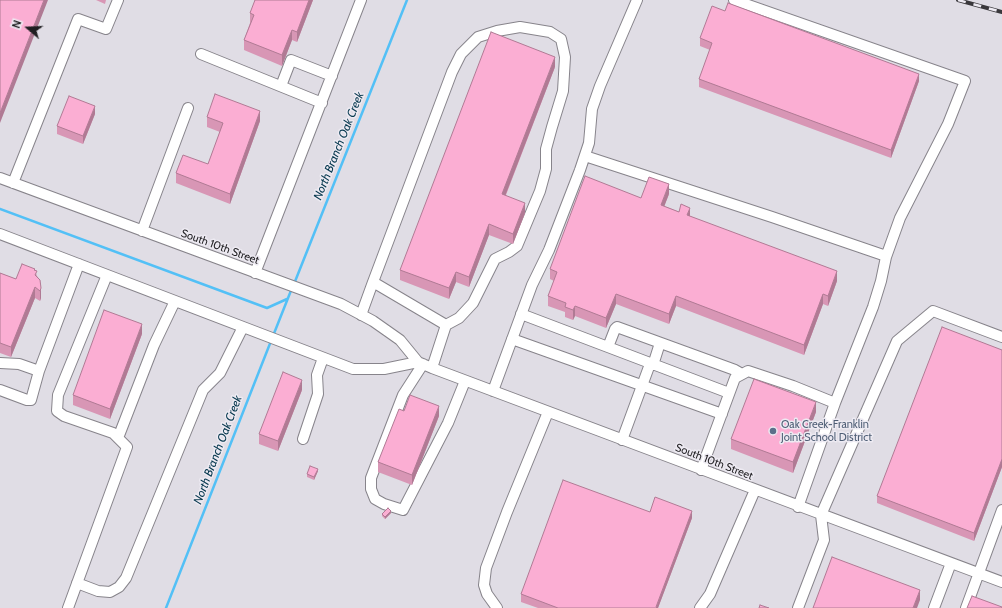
<!DOCTYPE html>
<style>
body{margin:0}
#map{position:relative;width:1002px;height:608px;overflow:hidden;background:#e0dde5;font-family:Cabin,sans-serif}
canvas{display:block}
.north{position:absolute;left:8px;top:8px;width:40px;height:40px;-webkit-text-stroke:3px #edeaf2;paint-order:stroke;rotate:289deg;font-size:11px;font-weight:700;line-height:16px;text-align:center;color:#1f1e21}
.north::after{content:'';display:block;margin:auto;width:14px;height:18px;background:#1f1e21;clip-path:polygon(50% 0,100% 100%,50% 72%,0 100%)}
</style>
<div id="map">
<canvas width="1002" height="608"></canvas>
<div class="north">N</div>
</div>
<script>
const context = document.querySelector('canvas').getContext('2d');
context.lineJoin = 'round';
const shape = rows => new Path2D(rows.map(r => 'M' + r).join(''));
function strokePath(path, color, width, dash) { context.strokeStyle = color; context.lineWidth = width; context.lineCap = dash ? 'butt' : 'round'; context.setLineDash(dash || []); context.stroke(path); }
function fill(path, color) { context.fillStyle = color; context.fill(path, 'evenodd'); }
function write(font, color, halo, rows, align = 'center') {
  context.font = font + ' Cabin,sans-serif'; context.lineWidth = 3; context.setLineDash([]); context.textBaseline = 'middle'; context.strokeStyle = halo; context.fillStyle = color; for (const [text, x, y, turn = 0] of rows) {
    context.save(); context.translate(x, y); context.rotate((+turn || 0) * Math.PI / 180); context.textAlign = isNaN(turn) ? turn : align; if (halo) context.strokeText(text, 0, 0); context.fillText(text, 0, 0); context.restore();
  }
}
const stream = shape([
 [0,209,267,308,287,299],
 [294,284,407,0],
 [273,336,292,288],
 [166,608,271,341]
]);
const minor = shape([
 [734,0,965,81,948,124,900,218,886,257,881,281,873,307,835,403],
 [201,54,322,103],
 [281,86,291,60,332,76],
 [585,156,772,217,886,256],
 [0,178,341,304,373,321,400,340,418,362,432,368,1002,582],
 [13,183,78,19,106,29,118,0],
 [142,231,188,108],
 [0,234,353,369,384,369,418,362],
 [255,273,361,0],
 [373,282,452,72,461,54,478,37,497,31,520,27,550,32,561,39,565,57,563,91,552,127,546,149,546,169,540,191,517,246,509,252,495,259,473,303,459,318,446,325],
 [521,314,729,393],
 [361,315,373,282,446,325,432,368],
 [512,339,722,414],
 [608,347,615,329,617,327,735,370,742,374],
 [0,363,19,364,39,371,79,264],
 [423,364,403,395,371,478,371,489,375,499,384,504,403,510,448,423,465,381],
 [653,365,660,343],
 [0,390,27,400,31,400,39,371],
 [493,391,532,285,549,250,580,170,589,143,592,109,600,86,637,0],
 [118,438,154,345,175,301],
 [303,439,318,394,317,375,323,358],
 [622,440,650,364],
 [701,470,735,378,748,371,793,386,835,403,798,507],
 [77,583,98,591,110,592,119,587,126,578,203,390,220,373,243,327],
 [68,608,127,447,113,433,64,416,57,411,58,395,107,275],
 [497,608,487,594,484,585,486,568,507,512,548,412],
 [700,608,710,594,755,490],
 [798,608,824,540,821,515,897,341,933,311,1002,337],
 [934,608,951,563],
 [966,608,1002,510]
]);
const rail = shape([
 [958,0,1002,12]
]);
const wall = shape([
 [96,0,106,0,105,4],
 [313,0,297,42,292,40,282,66,244,50,244,40,250,23,250,13],
 [700,38,919,81,891,158,699,87,699,79,710,50,700,46],
 [555,67,506,195,525,213,513,244,489,235,469,287,456,282,449,299,400,280,400,270],
 [95,114,83,144,57,134,57,126],
 [207,117,260,121,230,204,176,183,176,173,208,164,220,132,207,127],
 [669,194,664,206,690,216,837,281,828,306,823,304,804,355,676,306,669,324,616,304,606,328,575,316,573,320,565,317,565,312,548,306,548,296,554,281,550,279,550,269],
 [35,270,37,276,40,280,41,298,40,301,35,298,11,357,0,353,0,273,16,279],
 [142,334,110,419,73,405,73,395],
 [1002,350,1002,467,974,541,877,503,877,496],
 [302,390,278,451,259,444,259,434],
 [404,411,439,416,412,485,378,472,378,462],
 [816,412,793,473,731,449,731,439],
 [318,471,314,480,307,477,307,474],
 [650,512,692,518,658,608,538,608,521,602,521,594],
 [391,513,385,519,382,516,382,514]
]);
const shadedWall = shape([
 [44,0,48,0,0,123,0,113],
 [309,0,313,0,297,42,297,32],
 [292,30,292,40,282,66,282,55],
 [555,57,555,67,502,204,502,194],
 [919,74,919,81,891,158,891,150],
 [95,106,95,114,83,144,83,136],
 [260,111,260,121,230,204,230,194],
 [669,184,669,194,661,215,661,205],
 [525,203,525,213,513,244,513,234],
 [690,208,690,218,687,215],
 [489,224,489,235,469,287,469,277],
 [837,271,837,281,828,306,828,296],
 [456,272,456,282,449,299,449,288],
 [35,287,35,298,11,357,11,347],
 [41,288,41,298,40,301,40,291],
 [616,294,616,304,606,328,606,318],
 [823,294,823,304,804,355,804,345],
 [676,296,676,306,669,324,669,314],
 [575,306,575,316,573,320,573,310],
 [142,324,142,334,110,419,110,409],
 [302,380,302,390,278,451,278,441],
 [816,402,816,412,793,473,793,462],
 [439,406,439,416,412,485,412,475],
 [1002,459,1002,467,974,541,974,533],
 [318,469,318,471,314,480,314,477],
 [391,511,391,513,385,519,385,517],
 [692,511,692,518,658,608,656,608],
 [920,590,920,600,917,608,913,608]
]);
const building = shape([
 [0,0,44,0,0,113,0,0],
 [255,0,309,0,297,32,292,30,282,55,244,40,254,15,250,13,255,0],
 [728,3,919,74,891,150,699,79,712,43,700,38,712,6,725,11,728,3],
 [491,32,555,57,502,194,525,203,513,234,489,224,469,277,456,272,449,288,400,270,491,32],
 [215,94,260,111,230,194,176,173,183,155,208,164,223,123,207,117,215,94],
 [69,96,95,106,83,136,57,126,69,96],
 [585,176,641,198,649,177,669,184,661,205,679,212,681,204,690,208,687,215,837,271,828,296,823,294,804,345,676,296,669,314,616,294,606,318,575,306,573,310,565,307,566,303,548,296,557,272,550,269,585,176],
 [22,264,35,269,34,270,37,271,35,275,40,280,41,288,40,291,35,287,11,347,0,343,0,273,16,279,22,264],
 [104,310,142,324,110,409,73,395,104,310],
 [942,327,1002,350,1002,459,974,533,877,496,942,327],
 [283,372,302,380,278,441,259,434,283,372],
 [754,379,816,402,793,462,731,439,754,379],
 [410,395,439,406,412,475,378,462,399,409,404,411,410,395],
 [310,466,318,469,314,477,307,474,310,466],
 [563,480,650,512,655,497,692,511,656,607,657,608,558,608,521,594,563,480],
 [388,508,391,511,385,517,382,514,388,508],
 [832,557,920,590,913,608,813,608,832,557],
 [972,596,1002,607,1002,608,967,608,972,596],
 [760,605,769,608,759,608,760,605]
]);
const markers = [
 [773,431,4,"#5c6f8a"]
];
const streetNames = [
 ["South 10th Street",220,247,20],
 ["South 10th Street",714,462,21]
];
const serviceNames = [
 ["Oak Creek-Franklin",781,425],
 ["Joint School District",781,438]
];
const waterNames = [
 ["North Branch Oak Creek",339,146,-68],
 ["North Branch Oak Creek",218,450,-69]
];
strokePath(stream, '#53c0f6', 2.5);
strokePath(minor, '#87848b', 12);
strokePath(minor, '#fff', 10);
strokePath(rail, '#3a383c', 4);
strokePath(rail, '#edeaf2', 2.5, [8]);
fill(wall, '#d896b5');
fill(shadedWall, '#b07a94');
fill(building, '#fbaed3');
strokePath(building, '#b07a94', 1);
for (const [x, y, r, color] of markers) { const dot = new Path2D(); dot.arc(x, y, r, 0, 2 * Math.PI); context.fillStyle = color; context.fill(dot); strokePath(dot, '#edeaf2', 1.5); }
write('11px', '#1f1e21', '#edeaf2', streetNames);
write('11px', '#4e5e75', '#edeaf2', serviceNames, 'left');
write('italic 12px', '#07384e', '#edeaf2', waterNames);
</script>
